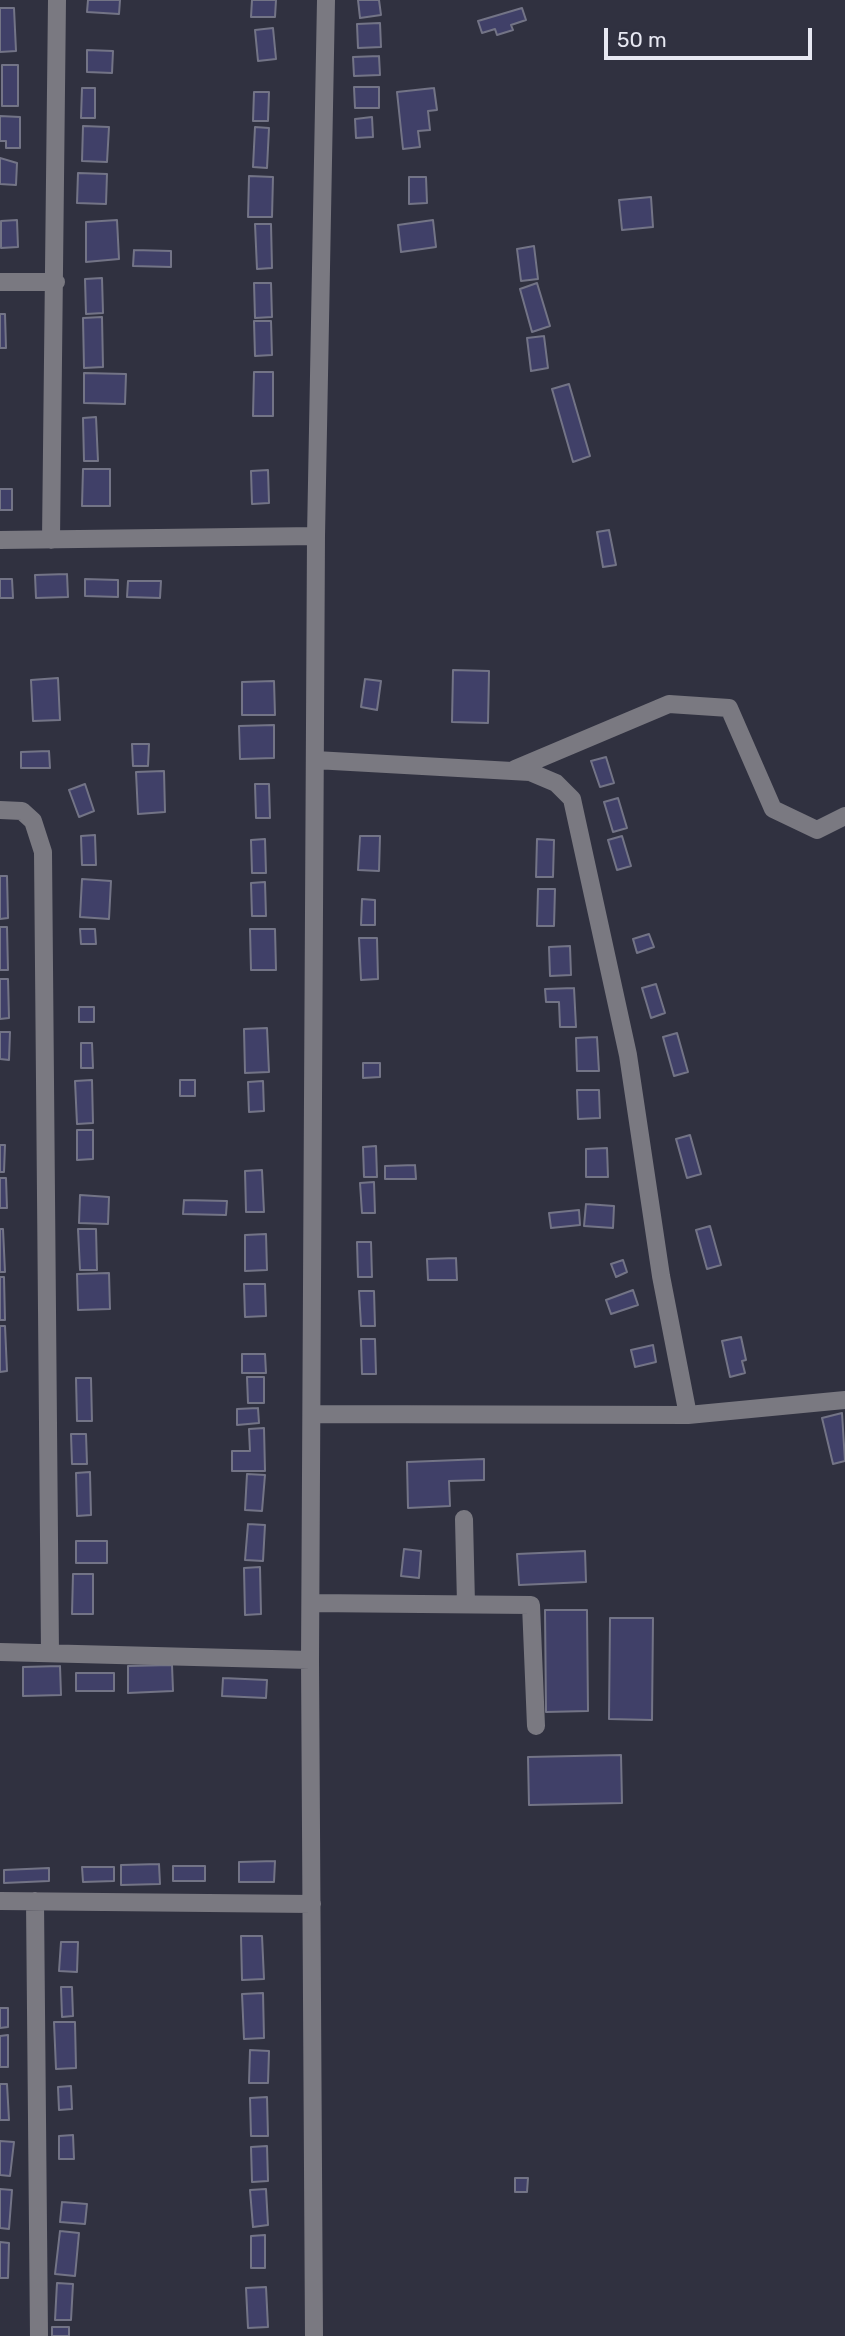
<!DOCTYPE html>
<style>
body{margin:0}
#map{position:relative;width:845px;height:2336px;overflow:hidden;background:#303140;font-family:Rubik,sans-serif}
canvas{display:block}
.scale{position:absolute;left:604px;top:28px;width:208px;height:32px;box-sizing:border-box;border:4px solid #e7e8f2;border-top:0;padding-left:9px;font-size:21px;line-height:24px;white-space:nowrap;color:#e7e8f2;-webkit-text-stroke:5px #303140;paint-order:stroke}
</style>
<div id="map">
<canvas width="845" height="2336"></canvas>
<div class="scale">50 m</div>
</div>
<script>
const context = document.querySelector('canvas').getContext('2d');
context.lineJoin = 'round';
function fill(path, color) { context.fillStyle = color; context.fill(path, 'evenodd'); }
const shape = rows => new Path2D(rows.map(r => 'M' + r).join(''));
function strokePath(path, color, width, dash) { context.strokeStyle = color; context.lineWidth = width; context.lineCap = dash ? 'butt' : 'round'; context.setLineDash(dash || []); context.stroke(path); }
const building = shape([
 [88,0,120,0,119,14,87,12,88,0],
 [252,0,276,0,275,17,251,17,252,0],
 [358,0,379,0,381,15,360,18,358,0],
 [0,8,14,8,16,51,0,52,0,8],
 [522,8,526,20,511,25,513,30,497,35,495,29,482,33,478,21,522,8],
 [380,23,381,47,358,48,357,24,380,23],
 [273,28,276,59,258,61,255,30,273,28],
 [87,50,113,51,112,73,87,72,87,50],
 [379,56,380,75,354,76,353,57,379,56],
 [2,65,18,65,18,106,2,106,2,65],
 [354,87,379,87,379,108,355,108,354,87],
 [82,88,95,88,95,118,81,118,82,88],
 [434,88,437,110,428,111,430,130,418,131,420,147,403,149,397,92,434,88],
 [254,92,269,92,268,121,253,121,254,92],
 [0,116,20,117,20,148,6,148,6,141,0,141,0,116],
 [372,117,373,137,356,138,355,119,372,117],
 [83,126,109,127,107,162,82,161,83,126],
 [255,127,269,128,267,168,253,167,255,127],
 [0,158,17,163,16,185,0,184,0,158],
 [78,173,107,174,106,204,77,203,78,173],
 [249,176,273,177,272,217,248,217,249,176],
 [409,177,426,177,427,203,409,204,409,177],
 [651,197,653,227,622,230,619,200,651,197],
 [17,220,18,247,1,248,1,221,17,220],
 [117,220,119,259,86,262,86,222,117,220],
 [433,220,436,247,401,252,398,225,433,220],
 [255,224,271,224,272,268,257,269,255,224],
 [534,246,538,279,521,281,517,249,534,246],
 [134,250,171,251,171,267,133,266,134,250],
 [102,278,103,313,86,314,85,279,102,278],
 [254,283,271,283,272,317,255,318,254,283],
 [537,283,550,326,532,332,520,289,537,283],
 [0,314,5,314,6,348,0,348,0,314],
 [102,317,103,367,84,368,83,318,102,317],
 [254,321,271,321,272,355,255,356,254,321],
 [544,336,548,368,531,371,527,338,544,336],
 [254,372,273,372,273,416,253,416,254,372],
 [84,373,126,374,125,404,84,403,84,373],
 [569,384,590,456,573,462,552,389,569,384],
 [96,417,98,461,84,461,83,418,96,417],
 [83,469,110,469,110,506,82,506,83,469],
 [268,470,269,503,252,504,251,471,268,470],
 [0,489,12,489,12,510,0,510,0,489],
 [609,530,616,565,603,567,597,532,609,530],
 [67,574,68,597,36,598,35,575,67,574],
 [0,579,12,579,13,598,0,598,0,579],
 [85,579,118,580,118,597,85,596,85,579],
 [128,581,161,581,160,598,127,597,128,581],
 [453,670,489,671,488,723,452,722,453,670],
 [58,678,60,720,33,721,31,680,58,678],
 [365,679,381,681,377,710,361,707,365,679],
 [274,681,275,715,242,715,242,682,274,681],
 [274,725,274,758,240,759,239,726,274,725],
 [132,744,149,744,148,766,133,766,132,744],
 [49,751,50,768,21,768,21,752,49,751],
 [606,757,614,783,600,787,591,761,606,757],
 [164,771,165,812,138,814,136,772,164,771],
 [85,784,94,811,79,817,69,790,85,784],
 [255,784,269,784,270,818,256,818,255,784],
 [618,798,627,828,613,832,604,802,618,798],
 [95,835,96,865,82,865,81,836,95,835],
 [360,836,380,836,379,871,358,870,360,836],
 [622,836,631,866,617,870,608,840,622,836],
 [265,839,266,873,252,873,251,840,265,839],
 [537,839,554,840,553,877,536,877,537,839],
 [0,876,7,876,8,918,0,919,0,876],
 [82,879,111,881,109,919,80,917,82,879],
 [265,882,266,916,252,916,251,883,265,882],
 [538,889,555,889,554,926,537,926,538,889],
 [362,899,375,900,375,925,361,925,362,899],
 [0,927,7,927,8,970,0,970,0,927],
 [80,929,95,929,96,944,81,944,80,929],
 [250,929,275,929,276,970,251,970,250,929],
 [649,934,654,947,637,953,633,939,649,934],
 [359,938,377,938,378,979,361,980,359,938],
 [570,946,571,975,550,976,549,947,570,946],
 [0,979,8,979,9,1018,0,1019,0,979],
 [656,984,665,1013,651,1018,642,988,656,984],
 [574,988,576,1027,560,1027,559,1002,546,1002,545,989,574,988],
 [79,1007,94,1007,94,1022,79,1022,79,1007],
 [267,1028,269,1072,245,1073,244,1029,267,1028],
 [0,1032,10,1032,9,1060,0,1059,0,1032],
 [677,1033,688,1072,674,1076,663,1037,677,1033],
 [597,1037,599,1071,577,1071,576,1038,597,1037],
 [81,1043,92,1043,93,1068,81,1068,81,1043],
 [363,1063,380,1063,380,1077,363,1078,363,1063],
 [92,1080,93,1123,77,1124,75,1081,92,1080],
 [180,1080,195,1080,195,1096,180,1096,180,1080],
 [263,1081,264,1111,249,1112,248,1082,263,1081],
 [577,1090,599,1090,600,1118,578,1119,577,1090],
 [77,1130,93,1130,93,1159,77,1160,77,1130],
 [690,1135,701,1174,687,1178,676,1139,690,1135],
 [0,1145,5,1145,4,1172,0,1172,0,1145],
 [376,1146,377,1177,364,1177,363,1147,376,1146],
 [607,1148,608,1177,586,1177,586,1149,607,1148],
 [415,1165,416,1179,385,1179,385,1166,415,1165],
 [262,1170,264,1212,246,1212,245,1171,262,1170],
 [0,1178,6,1178,7,1208,0,1208,0,1178],
 [374,1182,375,1213,362,1213,360,1183,374,1182],
 [80,1195,109,1197,108,1224,79,1223,80,1195],
 [184,1200,227,1201,226,1215,183,1214,184,1200],
 [586,1204,614,1206,613,1228,584,1226,586,1204],
 [579,1210,580,1225,551,1228,549,1213,579,1210],
 [710,1226,721,1265,707,1269,696,1230,710,1226],
 [0,1229,3,1229,5,1272,0,1272,0,1229],
 [78,1229,96,1229,97,1270,80,1270,78,1229],
 [266,1234,267,1270,245,1271,245,1235,266,1234],
 [357,1242,371,1242,372,1277,358,1277,357,1242],
 [456,1258,457,1280,428,1280,427,1259,456,1258],
 [623,1260,627,1272,616,1277,611,1264,623,1260],
 [109,1273,110,1309,78,1310,77,1274,109,1273],
 [0,1277,4,1277,5,1320,0,1320,0,1277],
 [244,1284,265,1284,266,1316,245,1317,244,1284],
 [633,1290,638,1305,611,1314,606,1300,633,1290],
 [359,1291,374,1291,375,1326,361,1326,359,1291],
 [0,1326,5,1326,7,1371,0,1372,0,1326],
 [741,1337,746,1360,742,1361,745,1373,730,1377,722,1341,741,1337],
 [361,1339,375,1339,376,1374,362,1374,361,1339],
 [653,1345,656,1362,635,1367,631,1350,653,1345],
 [242,1354,265,1354,266,1373,242,1373,242,1354],
 [247,1377,264,1377,264,1403,248,1403,247,1377],
 [76,1378,91,1378,92,1421,77,1421,76,1378],
 [258,1408,259,1423,237,1425,237,1409,258,1408],
 [842,1413,845,1461,833,1464,822,1418,842,1413],
 [264,1428,265,1471,232,1471,232,1451,250,1451,249,1429,264,1428],
 [71,1434,86,1434,87,1464,72,1464,71,1434],
 [484,1459,484,1480,449,1481,450,1506,408,1508,407,1462,484,1459],
 [90,1472,91,1515,77,1516,76,1473,90,1472],
 [247,1474,265,1475,262,1511,245,1510,247,1474],
 [248,1524,265,1525,263,1561,245,1560,248,1524],
 [76,1541,107,1541,107,1563,76,1563,76,1541],
 [404,1549,421,1551,419,1578,401,1576,404,1549],
 [585,1551,586,1582,519,1585,517,1554,585,1551],
 [260,1567,261,1614,245,1615,244,1568,260,1567],
 [73,1574,93,1574,93,1614,72,1614,73,1574],
 [545,1610,587,1610,588,1711,546,1712,545,1610],
 [610,1618,653,1618,652,1720,609,1719,610,1618],
 [172,1665,173,1691,128,1693,128,1666,172,1665],
 [60,1666,61,1695,23,1696,23,1667,60,1666],
 [76,1673,114,1673,114,1691,76,1691,76,1673],
 [223,1678,267,1680,266,1698,222,1696,223,1678],
 [621,1755,622,1803,529,1805,528,1757,621,1755],
 [275,1861,274,1882,239,1882,239,1862,275,1861],
 [159,1864,160,1884,121,1885,121,1865,159,1864],
 [173,1866,205,1866,205,1881,173,1881,173,1866],
 [82,1867,114,1867,114,1881,83,1882,82,1867],
 [49,1868,49,1881,4,1883,4,1870,49,1868],
 [241,1936,262,1936,264,1979,242,1980,241,1936],
 [61,1942,78,1942,77,1972,59,1971,61,1942],
 [61,1987,72,1987,73,2016,62,2017,61,1987],
 [263,1993,264,2038,244,2039,242,1994,263,1993],
 [0,2008,8,2008,8,2027,0,2028,0,2008],
 [54,2022,75,2022,76,2068,56,2069,54,2022],
 [8,2035,8,2067,0,2067,0,2036,8,2035],
 [250,2050,269,2051,268,2083,249,2083,250,2050],
 [0,2084,7,2084,9,2120,0,2120,0,2084],
 [71,2086,72,2109,59,2110,58,2087,71,2086],
 [267,2097,268,2136,251,2136,250,2098,267,2097],
 [73,2135,74,2159,59,2159,59,2136,73,2135],
 [0,2141,14,2142,10,2176,0,2175,0,2141],
 [267,2146,268,2181,252,2182,251,2147,267,2146],
 [515,2178,528,2178,527,2192,515,2192,515,2178],
 [0,2189,12,2190,9,2229,0,2228,0,2189],
 [266,2189,268,2225,253,2227,250,2190,266,2189],
 [62,2202,87,2204,85,2224,60,2222,62,2202],
 [60,2231,79,2233,75,2276,55,2274,60,2231],
 [265,2235,265,2268,251,2268,251,2236,265,2235],
 [0,2242,9,2243,8,2278,0,2278,0,2242],
 [57,2283,73,2284,71,2320,55,2320,57,2283],
 [266,2287,268,2327,248,2328,246,2288,266,2287],
 [52,2327,69,2327,69,2336,52,2336,52,2327]
]);
const minor = shape([
 [0,282,56,282],
 [0,540,316,536],
 [51,540,57,0],
 [515,769,669,704,729,708,773,809,817,830,845,816],
 [0,810,22,811,33,821,43,852,50,1653],
 [313,1414,688,1415,661,1276,628,1055,572,799,556,783,530,772,315,760],
 [688,1415,845,1400],
 [464,1519,466,1604],
 [311,1603,531,1605,536,1726],
 [0,1652,310,1660,314,2336],
 [310,1660,316,536,326,0],
 [0,1901,312,1904],
 [35,1901,39,2336]
]);
fill(building, '#404068');
strokePath(building, '#737486', 2);
strokePath(minor, '#7a7981', 18);
</script>
